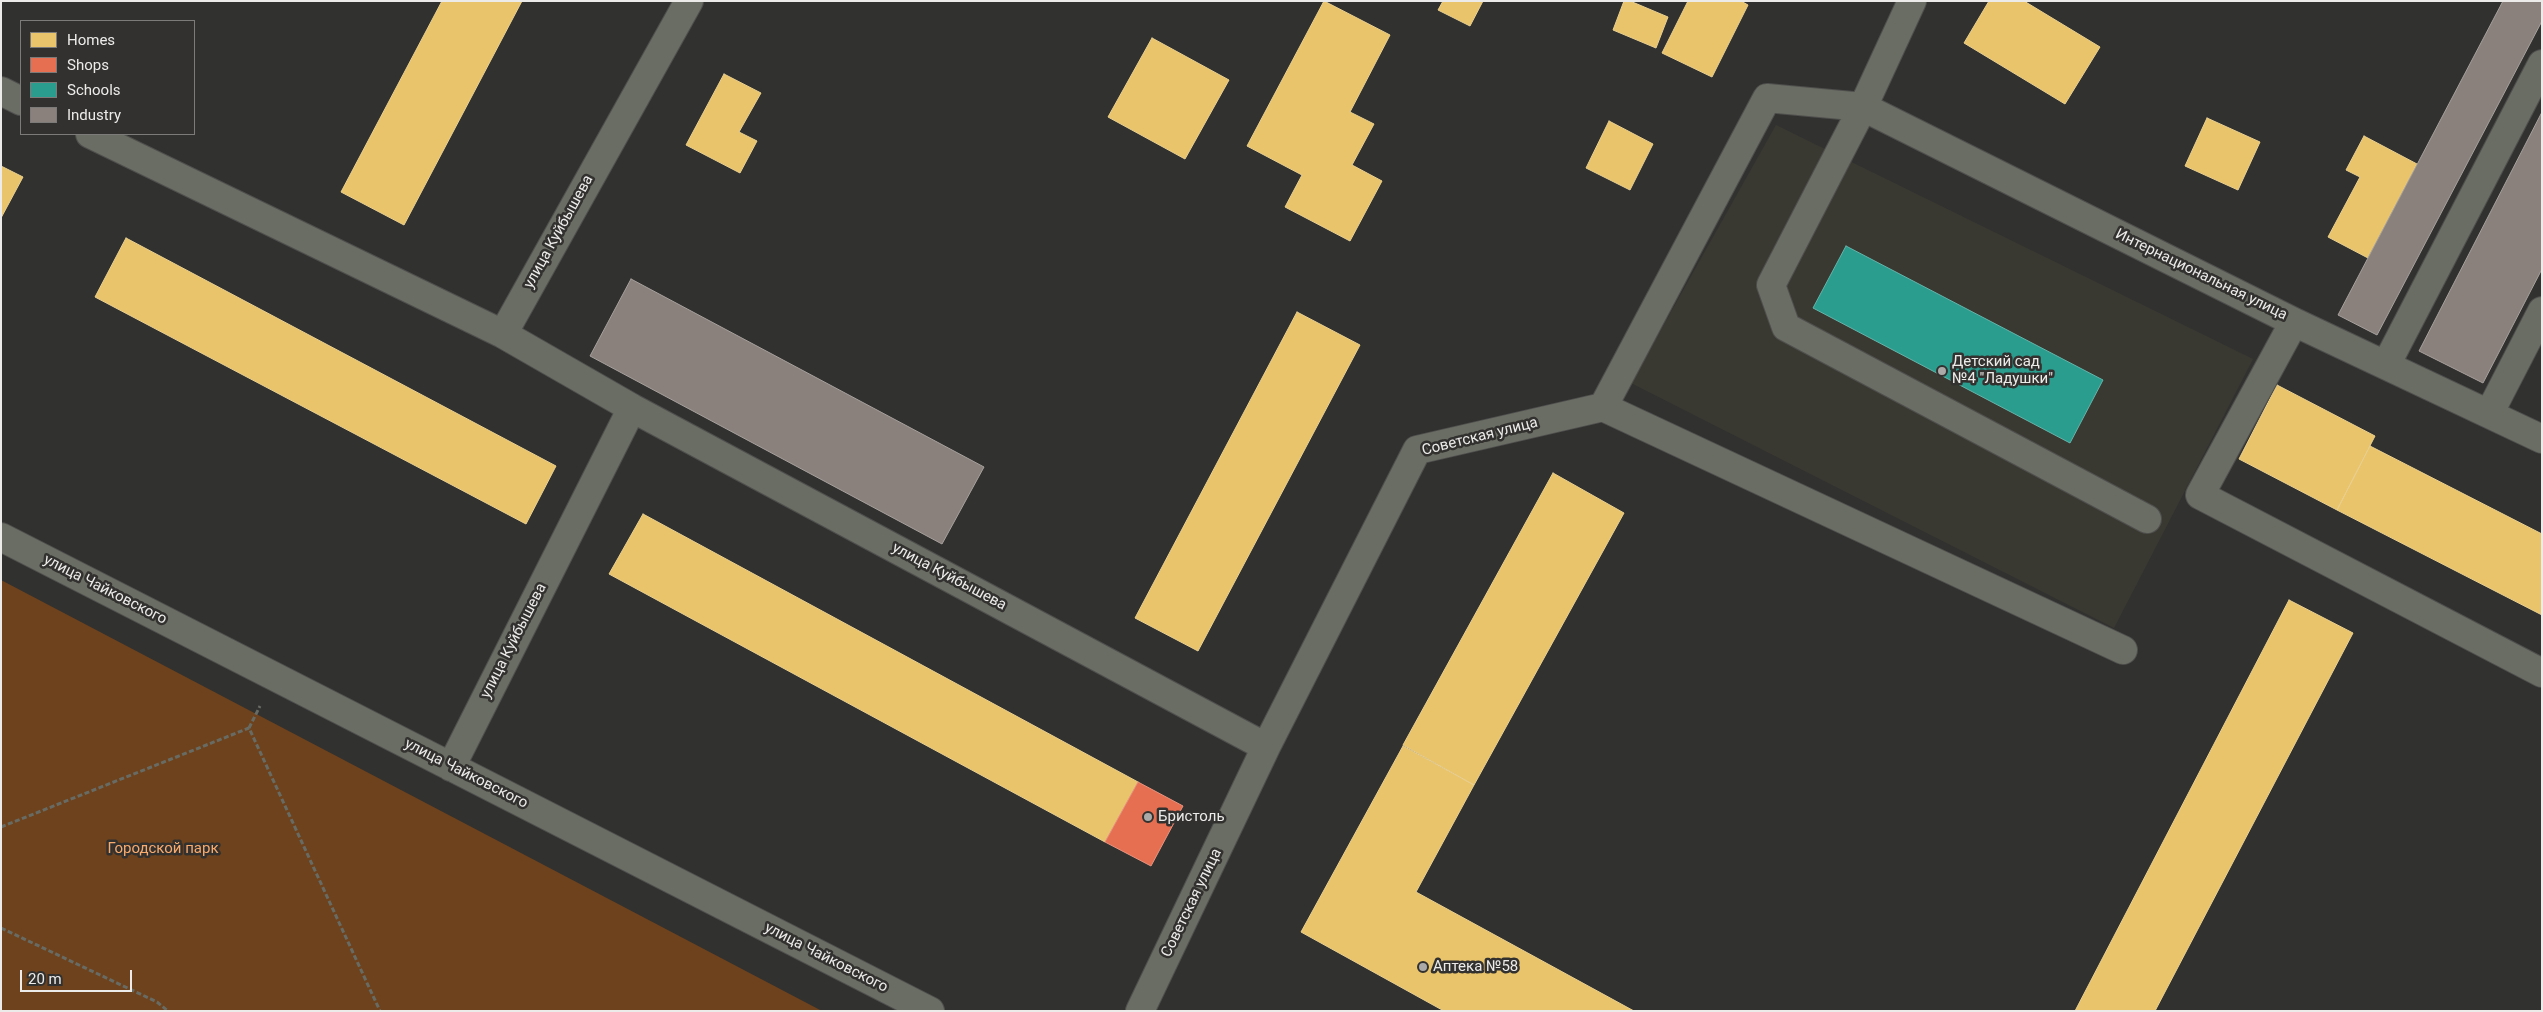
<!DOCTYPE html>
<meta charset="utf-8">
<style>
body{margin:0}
#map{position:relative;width:2543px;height:1012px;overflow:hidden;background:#313130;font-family:Roboto,sans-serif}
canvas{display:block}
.frame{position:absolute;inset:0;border:2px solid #ecebea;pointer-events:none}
.legend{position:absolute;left:20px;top:20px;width:175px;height:115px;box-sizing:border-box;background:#32312f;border:1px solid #7c7b7a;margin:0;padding:6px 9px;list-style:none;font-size:15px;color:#ecebea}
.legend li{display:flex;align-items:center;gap:10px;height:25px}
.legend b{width:25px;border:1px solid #7c7b7a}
.scale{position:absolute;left:20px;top:970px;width:112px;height:22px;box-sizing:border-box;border:2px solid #ecebea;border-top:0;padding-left:6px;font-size:15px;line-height:18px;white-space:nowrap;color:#ecebea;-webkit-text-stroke:4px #32312f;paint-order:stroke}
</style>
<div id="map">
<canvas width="2543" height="1012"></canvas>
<div class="frame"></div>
<ul class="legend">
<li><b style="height:14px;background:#e9c46a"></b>Homes</li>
<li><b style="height:14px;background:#e76f51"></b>Shops</li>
<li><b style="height:14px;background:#2a9d8f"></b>Schools</li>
<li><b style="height:14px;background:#8a817c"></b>Industry</li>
</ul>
<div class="scale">20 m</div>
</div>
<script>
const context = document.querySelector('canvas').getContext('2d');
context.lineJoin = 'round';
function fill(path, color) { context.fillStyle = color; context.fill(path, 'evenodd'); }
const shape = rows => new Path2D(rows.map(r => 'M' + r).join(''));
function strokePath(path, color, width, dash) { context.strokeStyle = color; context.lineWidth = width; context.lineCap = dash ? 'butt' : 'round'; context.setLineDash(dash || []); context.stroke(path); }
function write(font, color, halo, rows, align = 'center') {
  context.font = font + ' Roboto,sans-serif'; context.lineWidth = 5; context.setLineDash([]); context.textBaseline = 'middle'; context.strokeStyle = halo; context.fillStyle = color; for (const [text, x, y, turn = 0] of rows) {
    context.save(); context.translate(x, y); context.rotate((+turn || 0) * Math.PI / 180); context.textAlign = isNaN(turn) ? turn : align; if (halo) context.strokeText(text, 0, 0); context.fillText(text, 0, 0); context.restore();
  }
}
const built = shape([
 [1776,125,2253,359,2114,628,1631,383]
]);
const green = shape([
 [1,580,822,1011,1,1011]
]);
const homes = shape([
 [442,1,522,1,404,225,341,192,442,1],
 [1324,1,1390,35,1350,112,1374,124,1352,165,1382,181,1350,241,1285,207,1302,175,1247,146,1324,1],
 [1443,1,1483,1,1470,26,1438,10,1443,1],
 [1624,1,1630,1,1668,17,1656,48,1613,30,1624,1],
 [1688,1,1741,1,1748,5,1712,77,1662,53,1688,1],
 [1989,1,2024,1,2100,47,2065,104,1964,43,1989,1],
 [1152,38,1229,80,1185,159,1108,117,1152,38],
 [724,74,761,93,739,132,757,141,740,173,686,145,724,74],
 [2207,118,2260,142,2238,190,2185,166,2207,118],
 [1609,121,1653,144,1630,190,1586,168,1609,121],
 [2364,136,2417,164,2368,258,2328,237,2360,177,2346,170,2364,136],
 [1,166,23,177,1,218,1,166],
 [126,238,556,466,526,524,95,297,126,238],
 [1297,312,1360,345,1198,651,1135,618,1297,312],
 [2277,385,2375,436,2337,510,2239,459,2277,385],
 [2370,446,2542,534,2542,615,2337,510,2370,446],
 [1553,473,1624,513,1474,785,1403,745,1553,473],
 [643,514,1138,782,1105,842,609,574,643,514],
 [2289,600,2353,633,2155,1011,2075,1011,2289,600],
 [1403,746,1474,785,1416,892,1634,1011,1444,1011,1301,932,1403,746]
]);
const shops = shape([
 [1138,782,1183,806,1151,866,1105,842,1138,782]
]);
const schools = shape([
 [1846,246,2103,380,2070,443,1813,308,1846,246]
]);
const industry = shape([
 [2503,1,2542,1,2542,21,2377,335,2338,315,2503,1],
 [2542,112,2542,269,2483,383,2419,351,2542,112],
 [631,279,984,467,942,544,590,356,631,279]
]);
const path = shape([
 [249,728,260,706],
 [1,827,249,728,380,1011],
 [1,928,157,1002,168,1011]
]);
const minor = shape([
 [1,91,21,101],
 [90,134,503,334,632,408,1266,747],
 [2294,322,2200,495,2542,673],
 [503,334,689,1],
 [2386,365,2542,64],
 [1603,407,2123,650],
 [2489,414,2542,311],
 [2147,519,1786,327,1771,285,1863,107,2294,322,2542,439],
 [1,537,930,1011],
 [451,767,632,408],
 [1140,1011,1266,747,1417,450,1603,407,1767,98,1863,107,1912,1]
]);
const markers = [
 [1942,371,5,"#abaaa9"],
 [1148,817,5,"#abaaa9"],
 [1423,967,5,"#abaaa9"]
];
const streetNames = [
 ["улица Куйбышева",559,232,-61],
 ["Интернациональная улица",2201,275,26],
 ["Советская улица",1480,437,-14],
 ["улица Куйбышева",949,577,28],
 ["улица Чайковского",105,590,27],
 ["улица Куйбышева",514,641,-63],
 ["улица Чайковского",466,774,27],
 ["Советская улица",1192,903,-64],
 ["улица Чайковского",826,958,27]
];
const poiNames = [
 ["Детский сад",1952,362],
 ["№4 \"Ладушки\"",1952,379],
 ["Бристоль",1158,817],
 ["Аптека №58",1433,967]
];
const parkNames = [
 ["Городской парк",163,849]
];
fill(built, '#3a3931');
fill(green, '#6d421d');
fill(homes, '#e9c46a');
strokePath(homes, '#ead090', 1);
fill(shops, '#e76f51');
strokePath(shops, '#e8947f', 1);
fill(schools, '#2a9d8f');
strokePath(schools, '#64b4aa', 1);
fill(industry, '#8a817c');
strokePath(industry, '#a7a19d', 1);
strokePath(minor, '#4f4f4e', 30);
strokePath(path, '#686b63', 3, [5, 2.5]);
strokePath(minor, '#6a6d63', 28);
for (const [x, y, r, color] of markers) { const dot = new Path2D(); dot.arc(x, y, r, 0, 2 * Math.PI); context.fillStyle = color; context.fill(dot); strokePath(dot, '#32312f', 2); }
write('15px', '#ecebea', '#32312f', streetNames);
write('15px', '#ecebea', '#32312f', poiNames, 'left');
write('15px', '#f9aa6d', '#32312f', parkNames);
</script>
